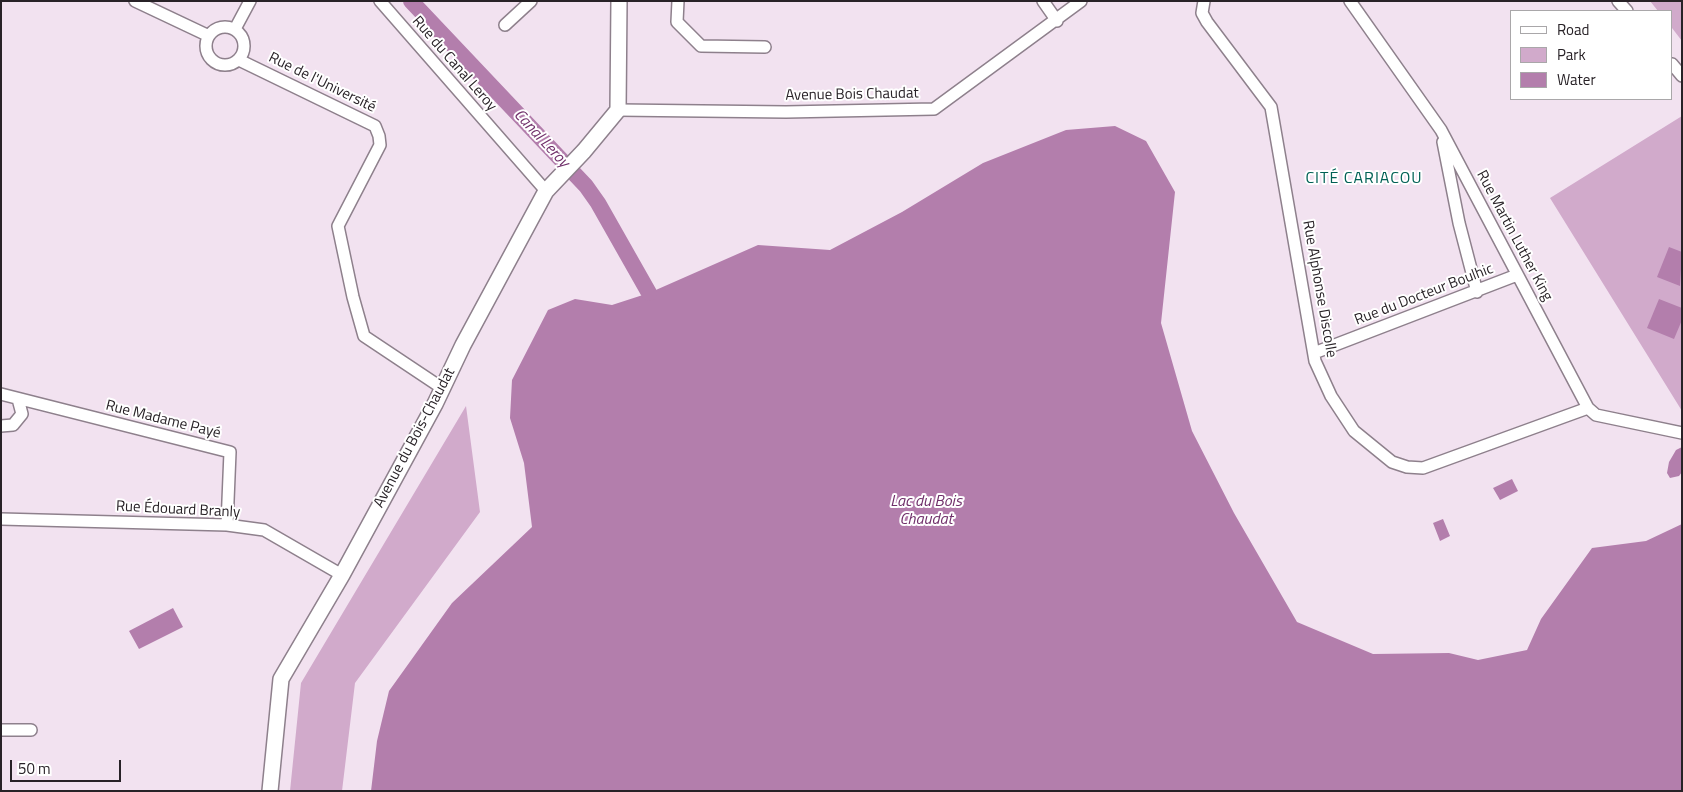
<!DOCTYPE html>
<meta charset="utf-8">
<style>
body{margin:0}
#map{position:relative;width:1683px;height:792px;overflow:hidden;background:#f2e2f0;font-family:"Titillium Web",sans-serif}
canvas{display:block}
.frame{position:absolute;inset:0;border:2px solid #282227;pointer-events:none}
.legend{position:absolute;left:1510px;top:10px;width:162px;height:90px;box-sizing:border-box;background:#fff;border:1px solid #a9a7a9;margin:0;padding:6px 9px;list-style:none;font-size:15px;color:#282227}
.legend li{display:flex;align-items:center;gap:10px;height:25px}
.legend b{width:25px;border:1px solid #a9a7a9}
.scale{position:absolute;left:10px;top:760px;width:111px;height:22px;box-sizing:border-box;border:2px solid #282227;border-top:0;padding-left:6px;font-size:15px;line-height:18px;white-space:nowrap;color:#282227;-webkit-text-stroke:4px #fff;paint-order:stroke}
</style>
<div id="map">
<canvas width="1683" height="792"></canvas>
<div class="frame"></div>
<ul class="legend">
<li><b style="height:6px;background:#fff"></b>Road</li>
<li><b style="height:14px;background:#d1aacb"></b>Park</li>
<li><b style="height:14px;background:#b37eac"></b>Water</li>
</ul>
<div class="scale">50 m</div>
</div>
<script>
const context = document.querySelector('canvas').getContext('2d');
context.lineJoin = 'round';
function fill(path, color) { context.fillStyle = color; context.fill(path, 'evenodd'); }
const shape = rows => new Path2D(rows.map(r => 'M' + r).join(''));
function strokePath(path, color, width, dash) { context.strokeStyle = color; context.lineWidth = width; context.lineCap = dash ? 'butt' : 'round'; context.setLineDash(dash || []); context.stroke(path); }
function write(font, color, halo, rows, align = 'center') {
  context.font = font + ' "Titillium Web",sans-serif'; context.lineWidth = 4; context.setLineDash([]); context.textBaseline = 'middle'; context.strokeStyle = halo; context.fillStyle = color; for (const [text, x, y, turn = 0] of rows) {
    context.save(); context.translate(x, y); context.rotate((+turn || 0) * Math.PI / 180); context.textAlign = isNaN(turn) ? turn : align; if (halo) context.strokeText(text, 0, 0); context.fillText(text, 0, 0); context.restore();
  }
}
const green = shape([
 [1650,1,1682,1,1682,41,1672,28,1672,11,1658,11],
 [1682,116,1682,411,1550,198],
 [466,406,480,512,355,683,342,791,290,791,301,683]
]);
const water = shape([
 [1115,126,1146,141,1175,192,1161,323,1192,431,1234,513,1297,622,1373,654,1449,653,1478,660,1527,650,1541,619,1592,548,1646,541,1682,524,1682,791,371,791,377,741,389,691,452,603,532,527,524,463,510,418,512,380,548,310,575,299,612,305,649,293,758,245,830,250,902,212,983,163,1066,130],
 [1669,247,1682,252,1680,286,1657,277],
 [1659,299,1682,308,1682,320,1674,339,1647,328],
 [1682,447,1682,472,1679,476,1670,478,1667,473,1669,462,1676,450],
 [1512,479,1518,491,1500,500,1493,488],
 [1443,519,1450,536,1440,541,1433,523],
 [173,608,183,627,139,649,129,631]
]);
const canal = shape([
 [411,1,586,186,598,203,649,293]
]);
const minor = shape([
 [135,1,209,36],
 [380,1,546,191],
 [678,1,677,22,701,46,765,47],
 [1043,1,1057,21],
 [1204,1,1202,13,1207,22,1271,107,1315,361,1331,396,1354,431,1392,462,1407,467,1423,468,1588,408],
 [1350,1,1441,130,1588,408,1596,415,1682,433],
 [1618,1,1627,11],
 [505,25,531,1],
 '206 46a19 19 0 1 1 38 0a19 19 0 1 1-38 0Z',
 [235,29,250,1],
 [239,60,375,126,379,136,380,145,338,226,353,297,364,336,442,388],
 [1672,64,1682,76],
 [618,110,786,112,934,109,1081,1],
 [1443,142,1459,223,1477,292],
 [1314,353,1517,275],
 [1,394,230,452,227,525],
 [1,426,13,425,22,414,18,399],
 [1,519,227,525,264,530,342,575],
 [1,730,31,730]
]);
const tertiary = shape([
 [270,791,281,679,342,575,435,404,463,345,546,191,584,151,618,110,619,1]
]);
const streetNames = [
 ["Rue du Canal Leroy",454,64,49],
 ["Rue de l'Université",322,83,26],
 ["Avenue Bois Chaudat",852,95,-1],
 ["Rue Martin Luther King",1514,236,62],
 ["Rue Alphonse Discolle",1319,289,80],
 ["Rue du Docteur Boulhic",1424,295,-21],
 ["Rue Madame Payé",163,420,14],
 ["Avenue du Bois-Chaudat",415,438,-62],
 ["Rue Édouard Branly",178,510,3]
];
const waterNames = [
 ["Canal Leroy",541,139,47],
 ["Lac du Bois",926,502],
 ["Chaudat",926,520]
];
const neighbourhoodNames = [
 ["CITÉ CARIACOU",1364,179]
];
fill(green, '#d1aacb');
fill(water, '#b37eac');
strokePath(canal, '#b37eac', 16);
strokePath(minor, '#8e808c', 14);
strokePath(tertiary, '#8e808c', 18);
strokePath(minor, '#fff', 11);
strokePath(tertiary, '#fff', 15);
write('15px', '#282227', '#fff', streetNames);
write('italic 16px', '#702f6a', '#fff', waterNames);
context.letterSpacing = '1px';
write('16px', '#006155', '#fff', neighbourhoodNames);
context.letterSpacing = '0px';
</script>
